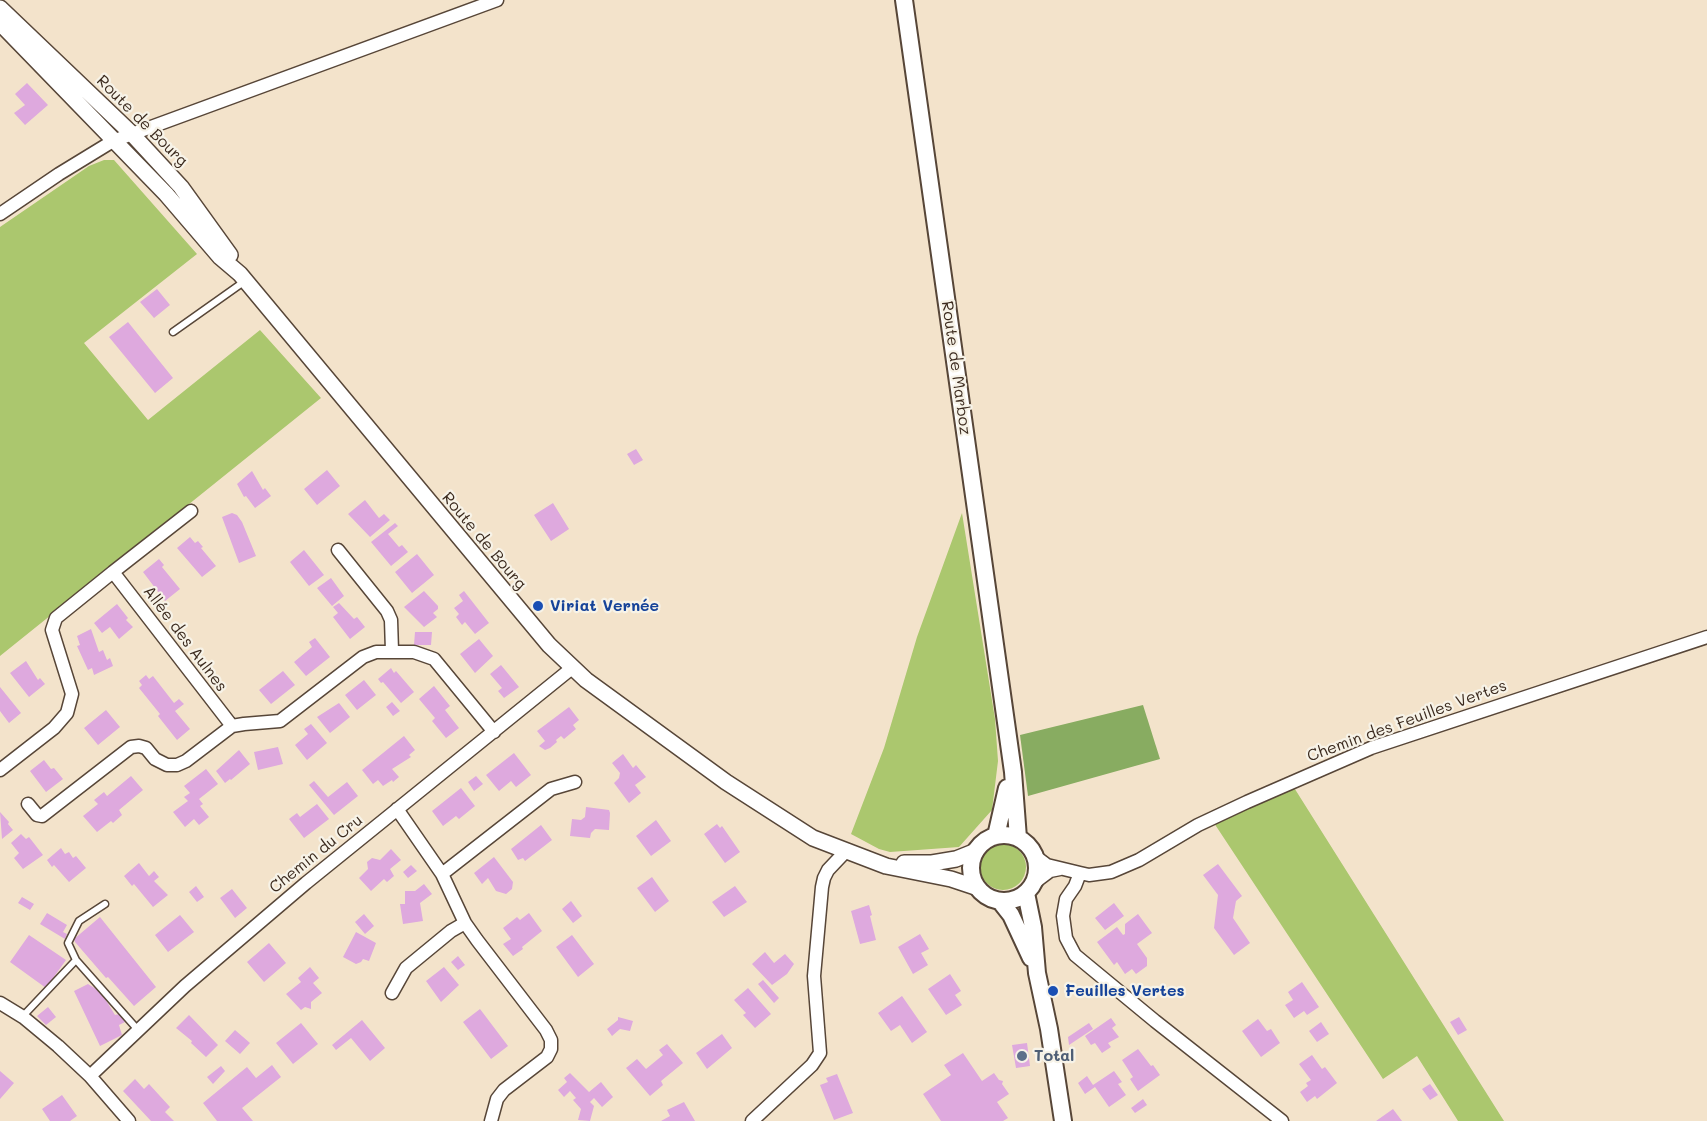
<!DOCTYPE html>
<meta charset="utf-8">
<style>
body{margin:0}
canvas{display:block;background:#f3e3cb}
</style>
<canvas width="1707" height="1121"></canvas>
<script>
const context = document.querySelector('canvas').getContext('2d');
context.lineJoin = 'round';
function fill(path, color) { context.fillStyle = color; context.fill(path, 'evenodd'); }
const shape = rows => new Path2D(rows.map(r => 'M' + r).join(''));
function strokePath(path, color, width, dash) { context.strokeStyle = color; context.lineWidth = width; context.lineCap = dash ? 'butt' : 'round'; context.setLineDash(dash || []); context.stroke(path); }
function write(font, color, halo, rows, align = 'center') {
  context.font = font + ' Mali,sans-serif'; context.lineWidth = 4.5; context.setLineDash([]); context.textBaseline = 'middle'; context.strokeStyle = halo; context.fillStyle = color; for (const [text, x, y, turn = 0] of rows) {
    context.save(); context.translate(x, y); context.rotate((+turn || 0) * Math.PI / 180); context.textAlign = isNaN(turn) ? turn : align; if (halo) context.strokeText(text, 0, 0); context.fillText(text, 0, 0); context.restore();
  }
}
const green = shape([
 [104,160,114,160,197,254,84,343,148,420,260,330,321,398,0,656,0,227,89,166],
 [962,513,995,719,998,761,992,810,959,847,890,852,879,849,851,834,884,748,917,637],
 [1293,786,1504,1121,1458,1121,1417,1056,1383,1079,1214,823],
 '980 867a23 23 0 1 1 46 0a23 23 0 1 1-46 0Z'
]);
const forest = shape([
 [1143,705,1160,759,1028,796,1020,735]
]);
const building = shape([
 [27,83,48,105,25,125,14,113,25,105,15,94],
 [157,289,170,305,154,318,140,302],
 [128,322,173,378,155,393,109,337],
 [636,449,643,460,634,465,627,454],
 [327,470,340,486,317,505,304,489],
 [252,471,263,490,265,488,271,496,255,508,246,496,244,497,237,484],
 [365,500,379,518,384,514,390,520,370,537,348,514],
 [553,503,569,529,551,541,534,515],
 [232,513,237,515,242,522,256,556,239,563,222,517],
 [395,523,398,526,388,534,399,547,402,545,408,552,391,566,371,542],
 [190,537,195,543,198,541,203,547,201,548,216,566,202,577,177,548],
 [304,550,324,575,309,586,290,562],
 [417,554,434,575,412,593,395,572],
 [159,559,164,565,162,567,180,589,165,601,143,572],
 [331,578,344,596,332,606,317,588],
 [424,591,438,606,438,609,433,613,437,617,424,627,404,607],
 [464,591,489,623,475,634,465,622,462,625,456,617,459,614,454,608,463,601,459,595],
 [339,603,354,619,357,617,365,627,350,639,333,617,338,613,333,607],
 [117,604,128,618,126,620,133,627,119,639,110,627,102,633,94,623],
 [91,629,99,652,103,650,107,660,110,658,113,666,94,675,92,668,88,670,77,646,80,645,77,636],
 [415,632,432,632,431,645,414,645],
 [315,638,330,657,306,676,294,662,312,647,309,642],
 [479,639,493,656,475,673,460,654],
 [26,661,38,680,40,678,45,684,29,697,10,673],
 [501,665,519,687,504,698,498,691,502,688,490,674],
 [391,668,394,673,396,671,414,692,401,703,383,682,381,683,378,679],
 [283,671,295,685,271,704,259,690],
 [146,675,149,679,153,676,174,703,179,699,184,704,175,711,190,729,177,740,158,716,160,714,139,688,142,685,139,681],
 [364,680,376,695,357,710,345,695],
 [434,686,450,706,445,710,459,728,446,738,432,721,435,718,419,699],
 [0,687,21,713,9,723,0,711],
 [392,702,400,711,393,716,386,707],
 [339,703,350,717,330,733,317,717],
 [569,707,579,720,573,725,576,729,564,739,561,736,556,740,557,742,550,748,545,750,539,746,545,741,537,731],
 [106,710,120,727,98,745,84,728],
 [311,724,327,743,307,760,295,745,308,734,304,729],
 [404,736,415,750,409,755,411,757,392,769,399,777,393,782,392,780,383,786,378,780,373,784,362,770],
 [278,747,283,764,258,770,254,752],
 [239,750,250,764,231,780,230,779,225,783,216,771],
 [514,753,531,775,516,787,511,781,499,791,486,775],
 [623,754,633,768,636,765,646,777,635,785,641,793,629,803,614,783,619,778,620,773,612,763],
 [44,760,51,769,54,768,63,779,46,792,30,771],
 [206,769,218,784,199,799,203,804,200,806,209,817,199,825,194,819,185,827,173,812,188,801,184,797,190,793,184,786],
 [131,776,143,790,119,810,122,815,113,823,111,821,97,832,83,816,98,804,94,800,104,792,107,796],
 [476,776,483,784,474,791,468,782],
 [314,781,328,797,347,782,358,796,334,815,309,785],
 [461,788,475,806,459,819,456,816,443,826,432,811],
 [317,804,329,819,304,838,289,819,297,813,300,817],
 [586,807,609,810,610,813,609,830,595,829,591,833,590,838,570,836,572,819,581,820,585,817],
 [0,812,9,822,8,824,13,830,2,839],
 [656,820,671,841,651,856,636,836],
 [717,824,720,828,722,826,740,852,725,863,704,834],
 [541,825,552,840,525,861,523,858,518,860,511,849],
 [21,834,26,839,29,837,43,855,23,869,14,858,19,853,11,843],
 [61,848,65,854,69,852,73,858,76,856,86,868,69,882,54,865,52,867,47,860],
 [391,849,401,860,390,869,394,876,387,882,384,879,371,891,359,878,368,869,367,862,372,858,380,860],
 [494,857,513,882,512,889,506,894,496,891,488,878,482,884,474,873],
 [139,863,149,876,154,871,159,877,154,881,168,895,153,907,134,884,132,886,124,876],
 [1218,864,1242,896,1236,901,1233,918,1250,943,1234,955,1214,928,1218,895,1203,875],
 [411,865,417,871,408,878,403,872],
 [652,877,669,901,655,912,637,888],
 [424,884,432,894,420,903,423,921,403,924,400,904,405,904,405,891,415,891],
 [196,886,204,897,197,902,189,892],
 [735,886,747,902,724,917,712,902],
 [232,889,247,908,235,918,220,898],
 [22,897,34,904,30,910,18,903],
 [571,901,582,916,573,923,562,909],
 [1114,903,1124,916,1105,930,1095,918],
 [869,905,872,915,870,916,876,940,860,944,851,911],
 [47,913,67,925,63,932,67,934,65,939,40,924],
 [529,913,542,931,522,947,523,949,513,956,503,944,511,939,503,928,517,917,520,920],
 [364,914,374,926,365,934,355,922],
 [1138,914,1152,933,1137,944,1147,958,1147,966,1136,974,1132,969,1125,974,1117,962,1114,965,1097,942,1117,927,1123,935,1125,934,1125,924],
 [180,915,194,932,168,952,155,935],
 [100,917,156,987,134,1006,108,977,106,978,75,942,74,939],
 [356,932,376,943,369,961,363,959,361,962,356,964,343,957],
 [920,934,929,949,921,953,928,965,913,974,898,947],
 [29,935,66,960,46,988,10,962],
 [572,935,594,964,578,977,556,947],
 [269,943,286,963,264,982,247,962],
 [765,952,774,963,785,954,794,964,787,974,772,985,752,964],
 [458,956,465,965,458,970,451,962],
 [310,967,319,978,313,983,322,993,311,1002,311,1009,305,1007,301,1010,286,994,301,982,298,978],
 [444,967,459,985,441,1002,426,981],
 [950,974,961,991,955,995,962,1005,946,1015,928,989],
 [763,980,779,998,774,1003,758,984],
 [1302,982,1319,1007,1307,1015,1304,1011,1294,1018,1285,1005,1293,1000,1288,992],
 [88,984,101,992,115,1015,119,1014,125,1022,119,1025,122,1035,100,1046,74,991],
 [748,988,771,1014,755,1028,743,1015,746,1013,734,1000],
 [902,996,927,1032,912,1043,900,1025,891,1031,878,1013],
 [48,1007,56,1017,46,1025,37,1016],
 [480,1009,508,1046,491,1059,463,1022],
 [189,1015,218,1045,206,1057,191,1043,192,1041,176,1028],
 [618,1017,633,1021,630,1031,620,1029,612,1036,607,1029,618,1020],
 [1459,1017,1467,1030,1458,1035,1450,1022],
 [1111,1018,1116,1025,1112,1028,1119,1037,1108,1043,1111,1047,1102,1053,1095,1043,1091,1045,1085,1036],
 [1258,1019,1267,1031,1271,1029,1280,1043,1261,1057,1242,1031],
 [362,1020,385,1048,370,1061,351,1038,336,1050,332,1045],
 [1321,1022,1329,1034,1317,1042,1309,1031],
 [301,1023,318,1044,293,1064,276,1043],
 [1089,1023,1093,1029,1069,1045,1068,1037],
 [235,1030,250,1043,240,1054,225,1041],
 [722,1034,732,1048,707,1069,696,1053],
 [1027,1043,1030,1066,1016,1068,1012,1045],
 [667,1044,683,1063,661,1081,663,1085,650,1096,626,1068,637,1059,646,1069,663,1055,659,1050],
 [1138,1049,1151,1066,1153,1065,1160,1075,1138,1091,1130,1079,1133,1077,1122,1060],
 [963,1053,982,1081,994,1073,999,1080,1003,1081,1002,1084,1009,1094,997,1102,1008,1118,1003,1121,941,1121,923,1094,951,1075,944,1065],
 [1312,1055,1322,1069,1325,1067,1337,1083,1317,1099,1315,1096,1307,1102,1300,1092,1308,1086,1306,1083,1311,1080,1299,1064],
 [272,1065,281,1077,242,1108,253,1121,217,1121,203,1103,247,1067,256,1078],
 [221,1066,225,1071,213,1084,207,1077],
 [0,1071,14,1083,0,1099],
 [1114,1071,1122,1082,1118,1084,1126,1095,1109,1107,1095,1087,1085,1094,1078,1083,1087,1076,1093,1085],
 [570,1073,589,1092,601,1082,613,1097,602,1107,594,1098,590,1102,594,1106,590,1121,578,1120,581,1109,573,1100,576,1098,570,1091,564,1097,558,1090,567,1082,564,1078],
 [837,1074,853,1113,834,1120,820,1085,828,1082,826,1078],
 [135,1079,144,1089,149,1084,170,1107,165,1112,174,1121,151,1121,123,1091],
 [1430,1084,1438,1095,1430,1100,1422,1089],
 [62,1095,77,1116,70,1121,50,1121,42,1109],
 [1143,1099,1147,1105,1135,1113,1131,1108],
 [684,1102,695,1121,661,1121,670,1116,667,1110],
 [1393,1109,1402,1121,1376,1121]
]);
const service = shape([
 [173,332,245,281],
 [76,960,138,1030],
 [23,1016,76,960,68,943,79,921,105,904]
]);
const minor = shape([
 [0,214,59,174,113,141,497,0],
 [338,550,387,611,391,620,392,651],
 [113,572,191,511],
 [0,770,54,728,67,713,72,694,52,630,56,618,113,572,232,726],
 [28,804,37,815,42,816,131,747,139,746,146,748,155,759,167,765,177,765,186,761,232,726,244,724,280,721,363,657,376,652,414,652,434,659,494,732],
 [397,809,442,874,465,923,477,940,546,1030,551,1040,551,1049,547,1057,504,1090,497,1099,491,1121],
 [1035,856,1047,865,1080,873,1089,875,1111,872,1139,860,1198,825,1247,802,1371,748,1707,637],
 [1080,873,1075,886,1066,899,1063,916,1066,938,1075,955,1155,1021,1282,1121],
 [442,874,551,789,575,782],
 [1034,883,1050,871,1060,869],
 [392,993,406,968,451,931,465,923],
 [0,1003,23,1017,58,1046,90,1076,129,1121],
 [90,1076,185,986,306,883,572,668],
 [752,1121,812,1065,820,1053,814,976,822,887,824,878,828,870,846,851]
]);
const tertiary = shape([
 [0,8,132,134,181,187,230,255],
 [0,23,166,194,220,257,240,274,549,645,586,680,726,782,813,838,886,866,951,879,978,888],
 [904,863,932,863,956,859,976,851]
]);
const secondary = shape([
 [904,0,1013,772,1018,838],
 '971 868a33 33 0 1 1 66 0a33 33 0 1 1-66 0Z',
 [996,836,1007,788],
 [1026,893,1033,927,1037,973,1049,1029,1063,1121],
 [1000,901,1011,915,1031,958]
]);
const markers = [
 [538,606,6,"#1a4fb4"],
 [1053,991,6,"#1a4fb4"],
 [1022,1056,6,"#5c6f8a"]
];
const streetNames = [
 ["Route de Bourg",142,121,45],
 ["Route de Marboz",956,368,82],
 ["Route de Bourg",484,541,50],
 ["Allée des Aulnes",185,639,53],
 ["Chemin des Feuilles Vertes",1407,721,-20],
 ["Chemin du Cru",316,854,-39]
];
const transitNames = [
 ["Viriat Vernée",550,606],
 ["Feuilles Vertes",1065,991]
];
const serviceNames = [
 ["Total",1034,1056]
];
fill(green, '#abc76e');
fill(forest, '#88ac61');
fill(building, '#dea9de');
strokePath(service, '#574638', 9);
strokePath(minor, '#574638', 15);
strokePath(tertiary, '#574638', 18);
strokePath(secondary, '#574638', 20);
strokePath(service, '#fff', 6);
strokePath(minor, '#fff', 12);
strokePath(tertiary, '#fff', 15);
strokePath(secondary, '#fff', 16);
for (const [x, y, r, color] of markers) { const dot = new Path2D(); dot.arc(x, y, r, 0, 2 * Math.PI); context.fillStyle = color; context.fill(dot); strokePath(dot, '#f7f3e8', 2); }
write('16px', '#3b2a1e', '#f7f3e8', streetNames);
write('bold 16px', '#164399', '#f7f3e8', transitNames, 'left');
write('bold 16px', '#4e5e75', '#f7f3e8', serviceNames, 'left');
</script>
